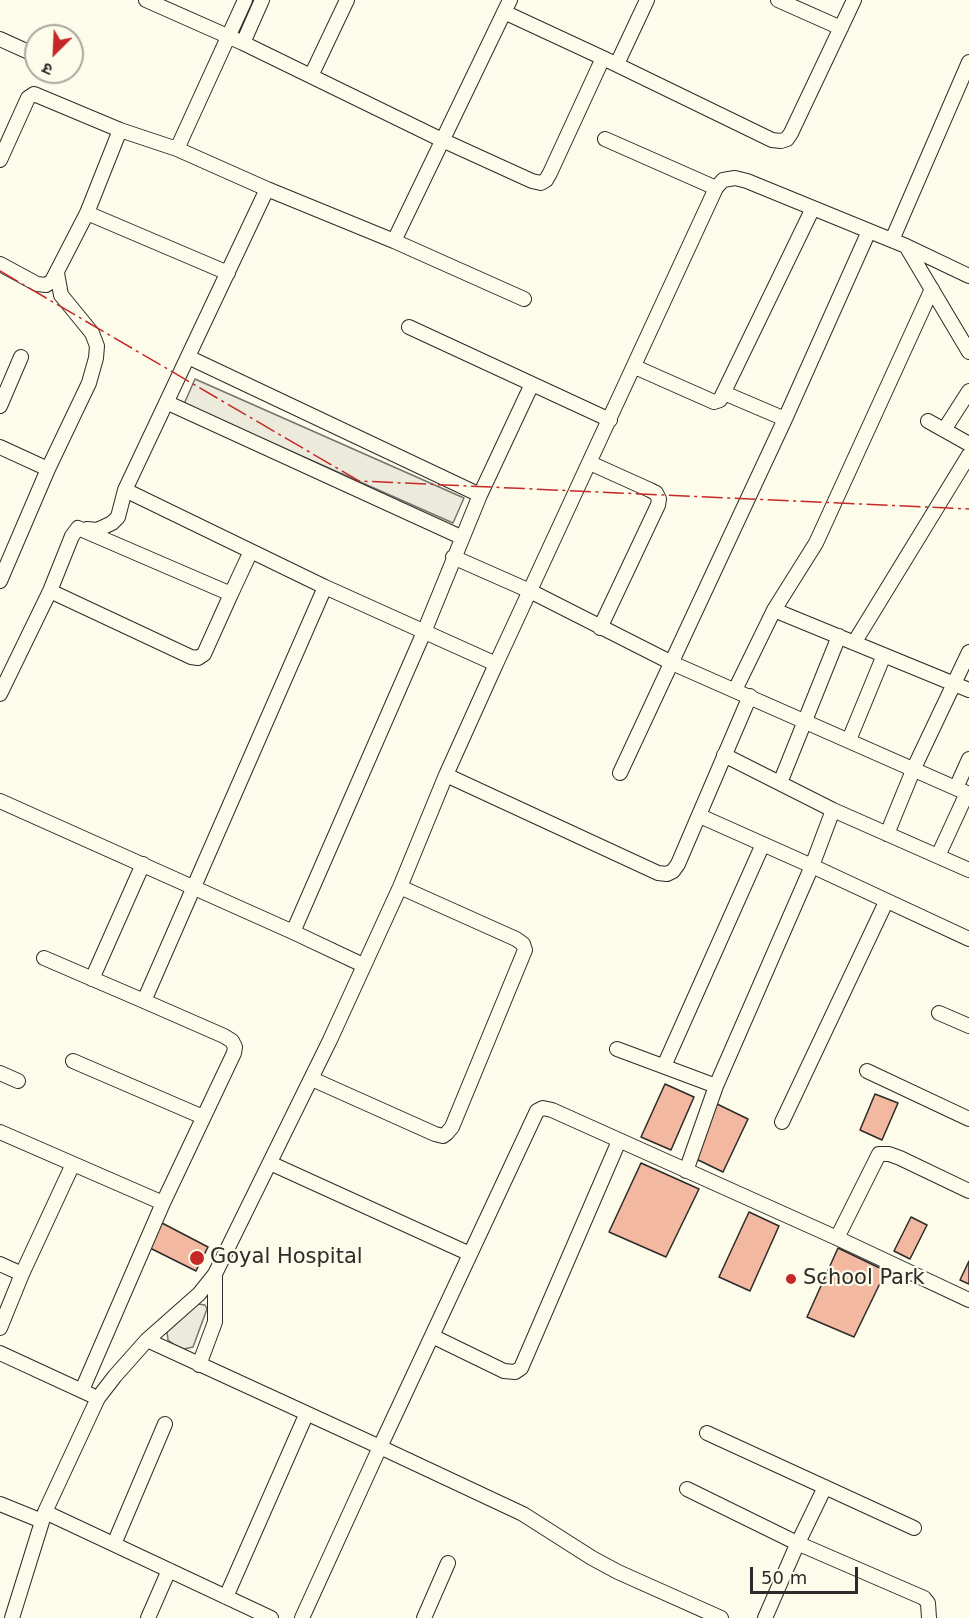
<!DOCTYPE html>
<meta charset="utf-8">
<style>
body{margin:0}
#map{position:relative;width:969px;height:1618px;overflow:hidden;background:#fdfbea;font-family:"DejaVu Sans","Noto Sans Devanagari",sans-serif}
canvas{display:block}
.north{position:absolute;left:24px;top:24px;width:60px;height:60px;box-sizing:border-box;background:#fdfbea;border:2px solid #a9a89e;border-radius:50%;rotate:204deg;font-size:16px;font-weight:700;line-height:24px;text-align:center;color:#2b2b2b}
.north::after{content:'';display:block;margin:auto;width:21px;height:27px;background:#c62828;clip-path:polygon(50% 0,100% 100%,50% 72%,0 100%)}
.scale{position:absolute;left:750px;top:1567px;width:108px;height:27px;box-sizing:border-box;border:3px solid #2b2b2b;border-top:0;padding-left:8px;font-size:18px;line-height:21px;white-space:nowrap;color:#2b2b2b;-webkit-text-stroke:4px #fdfbea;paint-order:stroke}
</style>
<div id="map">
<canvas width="969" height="1618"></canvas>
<div class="north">उ</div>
<div class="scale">50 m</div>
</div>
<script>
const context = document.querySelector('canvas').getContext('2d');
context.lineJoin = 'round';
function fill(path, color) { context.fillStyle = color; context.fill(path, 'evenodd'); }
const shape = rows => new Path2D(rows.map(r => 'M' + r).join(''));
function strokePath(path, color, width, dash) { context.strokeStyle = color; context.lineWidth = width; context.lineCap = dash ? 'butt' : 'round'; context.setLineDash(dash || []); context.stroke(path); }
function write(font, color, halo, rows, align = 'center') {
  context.font = font + ' "DejaVu Sans",sans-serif'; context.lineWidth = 4.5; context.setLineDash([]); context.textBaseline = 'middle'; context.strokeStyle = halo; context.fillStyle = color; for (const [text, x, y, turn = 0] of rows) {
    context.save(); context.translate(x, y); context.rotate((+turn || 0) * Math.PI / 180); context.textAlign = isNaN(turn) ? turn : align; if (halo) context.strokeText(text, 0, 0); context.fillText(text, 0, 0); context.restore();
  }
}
const green = shape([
 [195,379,464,498,453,523,184,404,195,379],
 [198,1304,205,1305,207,1309,193,1347,184,1349,175,1345,168,1340,167,1332,198,1304]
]);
const building = shape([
 [665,1084,694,1097,671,1150,641,1137,665,1084],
 [875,1094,898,1103,882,1140,860,1130,875,1094],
 [717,1104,748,1119,723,1172,692,1157,717,1104],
 [641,1163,699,1189,666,1257,609,1232,641,1163],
 [749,1212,779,1226,750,1291,719,1277,749,1212],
 [911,1217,927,1225,910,1259,894,1251,911,1217],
 [162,1223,208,1247,196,1271,150,1248,162,1223],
 [838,1248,886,1271,854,1337,807,1317,838,1248],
 [969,1261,969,1284,960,1280,969,1261]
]);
const street = shape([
 [146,0,243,43,442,140,532,181,541,183,546,180,550,173,603,58,504,12],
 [245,0,177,149,267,189],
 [778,0,841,28],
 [0,39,33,54],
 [243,43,262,0],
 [603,58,772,140,781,141,787,139,791,133,854,0],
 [617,64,647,0],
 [311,76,347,0],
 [605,139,716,188],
 [0,160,28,98,34,94,120,130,177,149],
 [87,213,228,273],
 [892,240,969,62],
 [394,241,524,299],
 [906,246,969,276],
 [0,264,37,284,46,285,52,281,87,213,120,130],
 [409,327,610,420],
 [188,357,480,495],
 [635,367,714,402,720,400,813,208],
 [724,393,785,419],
 [168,403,461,537],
 [0,406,21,357],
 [928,421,969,444],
 [944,430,969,391],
 [0,447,48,469],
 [590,463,650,490,656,493,659,499,658,505,600,628],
 [87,529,97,530,112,523,118,517,125,490],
 [453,557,530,591,672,663,969,794],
 [0,581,48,469,89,383,96,358,97,346,92,333,61,295,57,273],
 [50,591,191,657,198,658,204,654,231,594],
 [774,610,816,543,932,289],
 [854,643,969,455],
 [496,664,716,188,723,180,735,178,747,181,906,246,969,352],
 [735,690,774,610,969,690],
 [0,694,50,591,72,536,78,528,231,594,251,551],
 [849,740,884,655],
 [724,755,833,810,969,870],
 [620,773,785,419,869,231],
 [446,775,658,873,667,874,673,871,678,864,750,696],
 [780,783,839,636],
 [956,788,969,759],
 [0,801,293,932,363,965],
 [700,816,812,866,969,939],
 [887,834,914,768,969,652],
 [938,856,967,793],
 [293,932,424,632,480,495,532,384],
 [44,958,144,1001],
 [92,979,143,864],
 [939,1013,969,1026],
 [617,1049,716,1086,812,866,833,810],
 [73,1061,203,1117],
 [664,1066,763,844],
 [867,1071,969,1119],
 [0,1073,18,1081],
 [312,1079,435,1134,443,1136,447,1133,452,1127,525,950,523,944,516,939,400,887],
 [782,1122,886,902],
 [0,1132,163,1203],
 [270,1163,470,1254],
 [686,1171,716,1086],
 [837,1238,879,1154,889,1154,900,1158,969,1191],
 [0,1264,22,1274],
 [0,1328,22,1274,73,1164],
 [432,1336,504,1371,515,1372,521,1368,619,1141],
 [147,1340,380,1447,537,1111,543,1108,552,1110,837,1238,969,1300],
 [0,1353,91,1395],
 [199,1365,215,1322,215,1274],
 [82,1390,163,1203,234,1053,235,1047,232,1041,224,1036,144,1001,325,587],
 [707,1433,914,1528],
 [687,1489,797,1543,924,1598,928,1603,929,1618],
 [0,1504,42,1521],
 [45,1512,271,1618],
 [114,1544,165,1424],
 [226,1597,306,1415],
 [12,1618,45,1512,98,1398,115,1376,147,1340,199,1294,215,1274,330,1040,400,887,446,775,496,664,325,587,125,490,267,189,394,241,510,0],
 [148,1618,169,1570],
 [302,1618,380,1447,523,1514,592,1558,618,1572,721,1618],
 [424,1618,448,1563],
 [765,1618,796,1547,825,1487]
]);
const power = shape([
 [0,271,359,481,969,509]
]);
const markers = [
 [197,1258,8,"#c62828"],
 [791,1279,6,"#c62828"]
];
const poiNames = [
 ["Goyal Hospital",210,1258],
 ["School Park",803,1279]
];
fill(green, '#ecebdb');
strokePath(green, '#74746e', 1.5);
fill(building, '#f2b8a0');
strokePath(building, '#2b2b2b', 1.5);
strokePath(street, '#2b2b2b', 16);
strokePath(street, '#fdfbea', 14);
strokePath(power, '#c62828', 1.5, [21, 4.5, 3, 4.5]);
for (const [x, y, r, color] of markers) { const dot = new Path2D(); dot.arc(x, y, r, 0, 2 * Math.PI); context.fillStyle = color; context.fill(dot); strokePath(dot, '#fdfbea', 2); }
write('21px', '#2b2b2b', '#fdfbea', poiNames, 'left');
</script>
